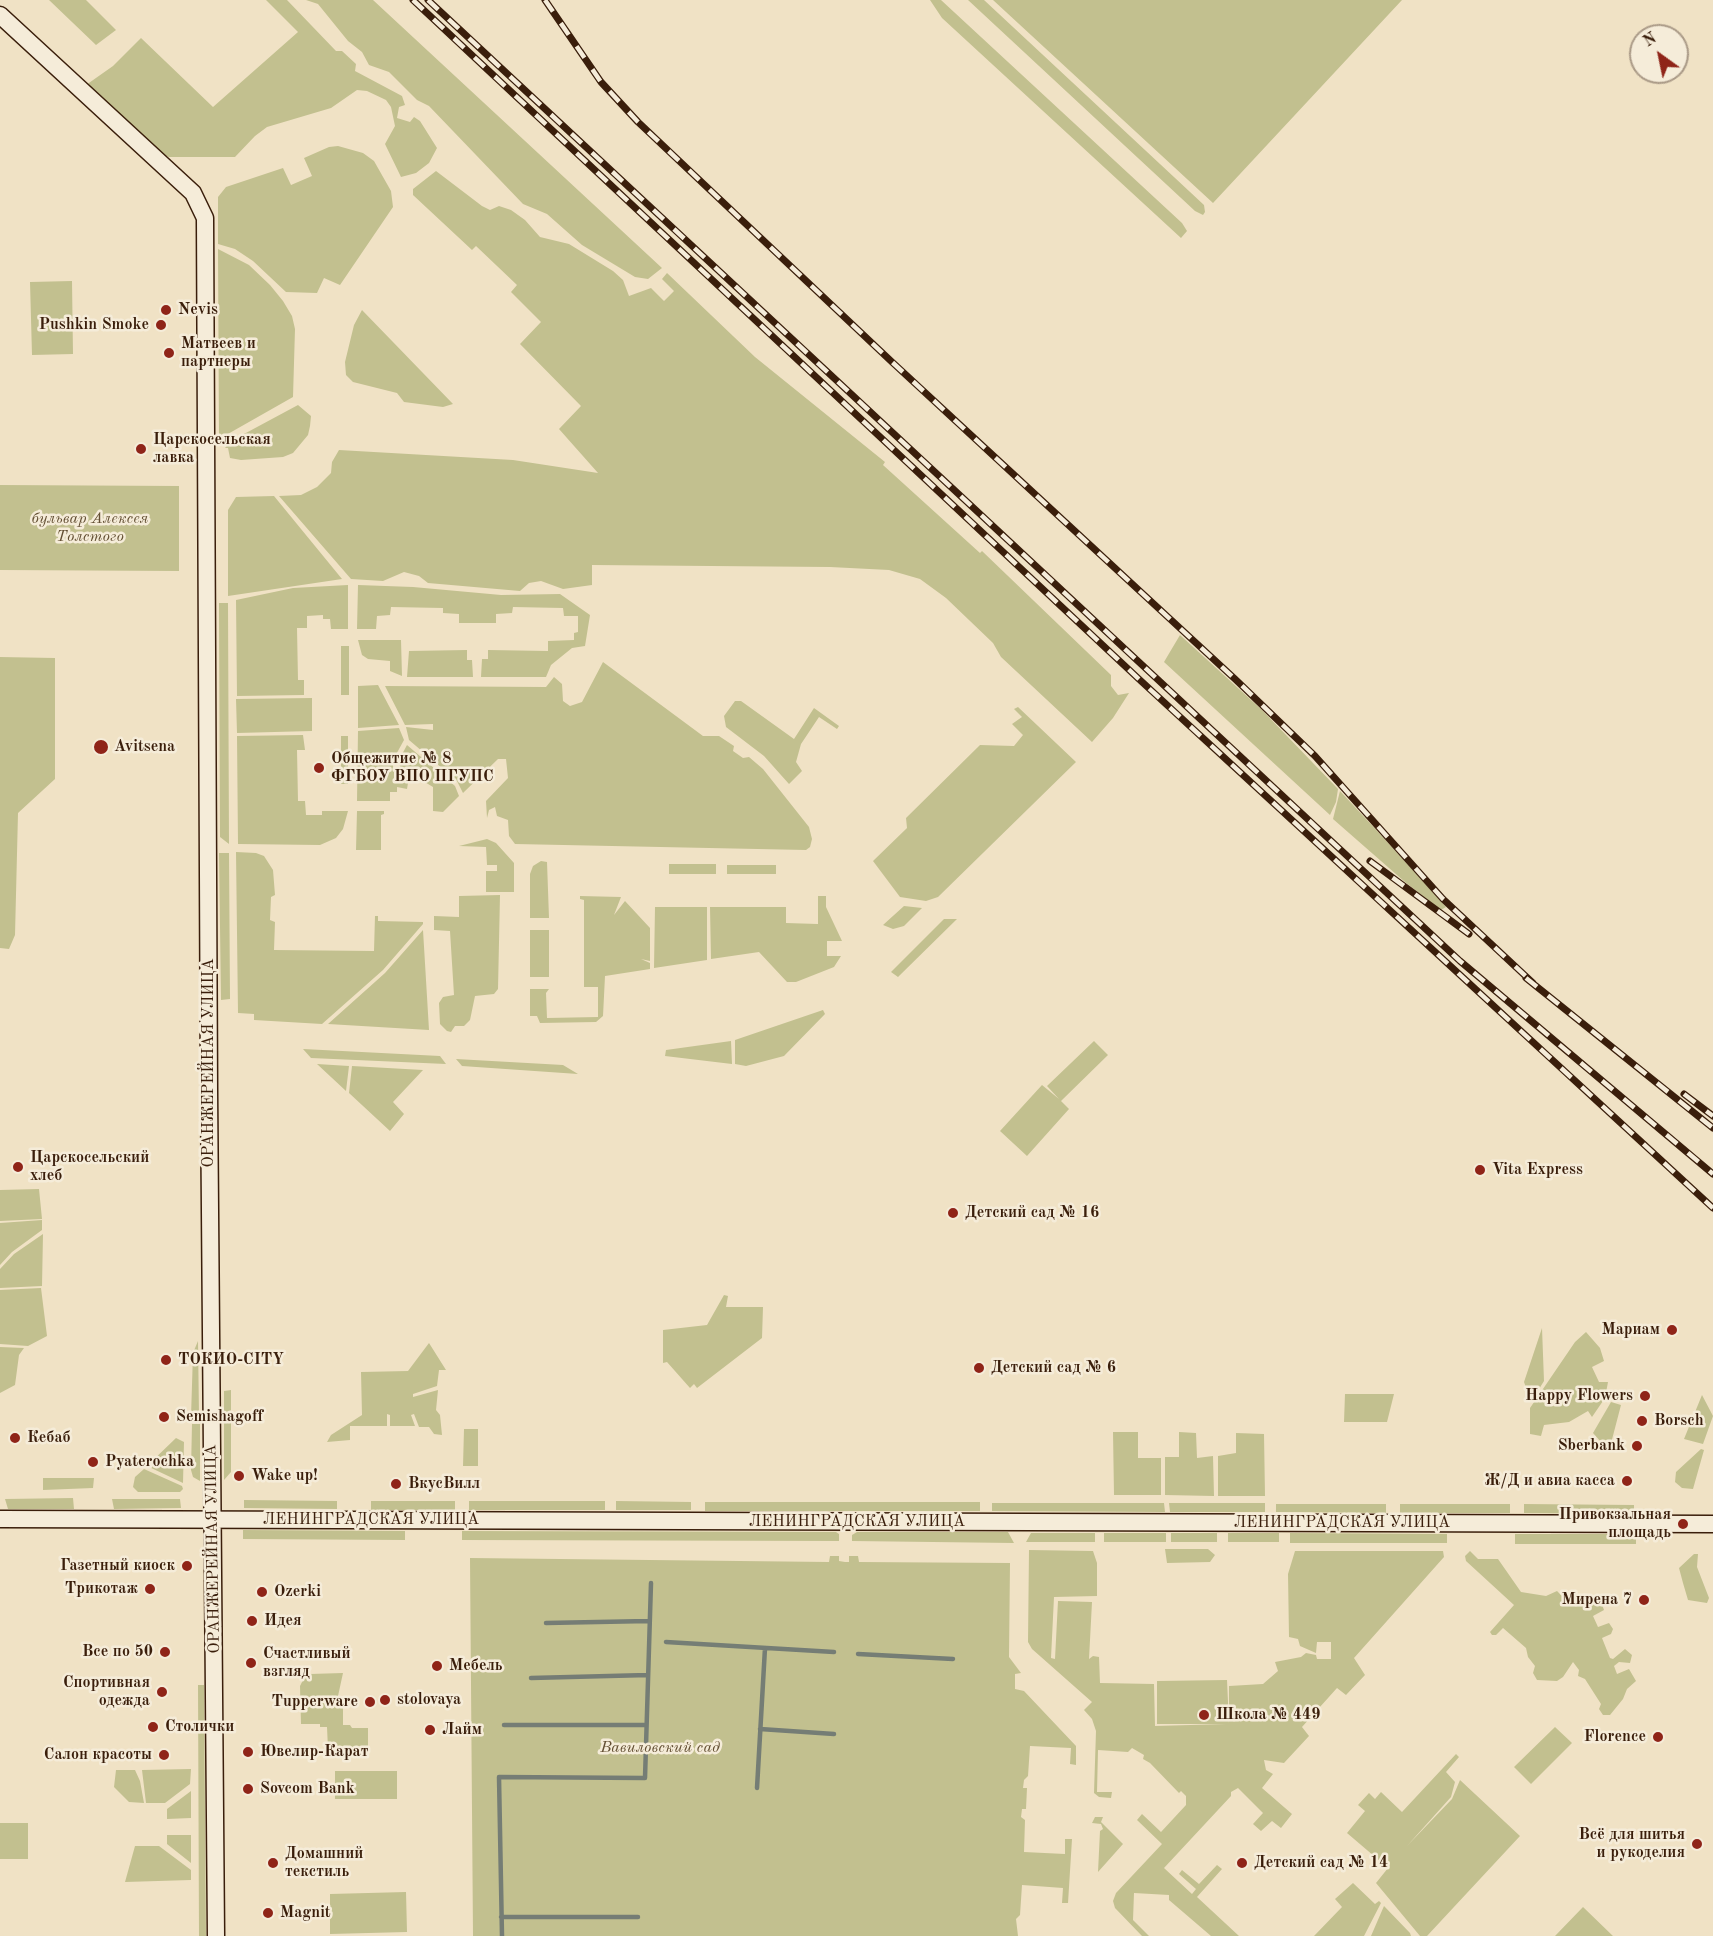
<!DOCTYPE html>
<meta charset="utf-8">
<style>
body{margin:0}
#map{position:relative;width:1713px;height:1936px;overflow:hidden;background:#f0e2c5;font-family:"Old Standard TT",serif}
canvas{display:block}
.north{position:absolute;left:1629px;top:24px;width:60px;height:60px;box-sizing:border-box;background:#f5ecd9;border:2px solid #aa9a87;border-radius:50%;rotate:327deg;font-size:16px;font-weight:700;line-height:24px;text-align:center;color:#3a1e0b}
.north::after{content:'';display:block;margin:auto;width:21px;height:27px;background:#8f2418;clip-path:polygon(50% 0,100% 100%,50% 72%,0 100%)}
</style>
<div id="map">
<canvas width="1713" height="1936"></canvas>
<div class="north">N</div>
</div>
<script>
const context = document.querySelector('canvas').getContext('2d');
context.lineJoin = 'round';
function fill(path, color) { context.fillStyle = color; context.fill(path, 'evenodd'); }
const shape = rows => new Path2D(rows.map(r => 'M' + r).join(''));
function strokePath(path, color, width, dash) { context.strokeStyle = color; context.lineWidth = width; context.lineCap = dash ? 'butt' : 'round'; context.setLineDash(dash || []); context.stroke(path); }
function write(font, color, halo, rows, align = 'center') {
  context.font = font + ' "Old Standard TT",serif'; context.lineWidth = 5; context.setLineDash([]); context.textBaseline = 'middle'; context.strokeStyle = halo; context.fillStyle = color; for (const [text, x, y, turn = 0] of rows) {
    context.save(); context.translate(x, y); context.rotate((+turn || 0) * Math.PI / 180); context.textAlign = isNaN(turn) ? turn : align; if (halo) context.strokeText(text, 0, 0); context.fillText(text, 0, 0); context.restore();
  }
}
const green = shape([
 [49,0,86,0,116,30,96,45],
 [266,0,287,0,336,51,342,51,356,64,355,71,402,96,405,105,399,107,397,118,410,122,414,117,420,121,437,148,429,163,416,173,401,177,385,144,395,126,391,107,386,100,367,91,357,90,331,108,267,127,255,136,235,157,169,157,161,154,86,85,113,66,141,38,213,107,298,32],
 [306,0,373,0,662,268,648,279,635,277,582,245,547,214,523,204,429,106,417,100,389,72,369,65,362,52,348,41,318,4],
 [930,0,941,0,1182,223,1187,231,1181,238,942,18],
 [968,0,984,0,1204,205,1205,212,1203,215,1195,211],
 [993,0,1402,0,1213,203],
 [338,146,363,153,374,161,391,191,393,207,340,285,324,278,317,293,286,292,253,261,235,249,218,244,218,197,226,187,283,168,291,185,312,176,304,158,329,147],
 [436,171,482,206,490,210,499,206,511,210,525,220,540,237,569,244,613,271,623,280,629,296,651,288,664,301,674,291,662,279,667,273,755,357,885,462,883,465,980,553,982,551,1111,675,1111,686,1118,695,1129,693,1113,718,1092,742,1001,657,993,643,946,598,920,579,889,570,830,567,592,565,592,585,563,589,541,581,529,583,520,591,428,583,419,576,404,572,383,581,351,579,279,496,301,495,317,487,331,473,332,462,339,450,513,460,598,473,559,429,581,406,520,344,541,322,511,292,517,285,476,246,472,250,413,195,413,189],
 [218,249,249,265,270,285,283,301,292,316,295,329,293,397,219,439],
 [72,281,73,354,32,355,30,282],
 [362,310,453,404,443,407,404,402,397,393,353,382,346,375,345,362,354,325],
 [298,405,311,416,310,426,308,435,293,453,283,457,241,460,230,458,228,448,225,448,231,441],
 [0,485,179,486,179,571,0,570],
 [274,496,342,579,228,596,228,510,236,497],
 [348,585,348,629,331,629,330,619,323,619,323,615,307,616,307,628,297,628,298,680,304,680,304,695,237,696,236,600,293,588],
 [358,585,413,587,501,595,560,594,590,615,585,646,572,648,551,665,546,677,481,677,482,659,488,659,488,650,548,651,548,641,574,640,574,633,578,632,578,616,564,616,563,608,513,607,512,613,496,614,496,623,459,623,459,614,443,613,443,608,391,607,390,615,377,616,376,629,357,629],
 [219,603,228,603,229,844,220,837],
 [1180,635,1262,710,1338,789,1336,802,1330,815,1164,662],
 [358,640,401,640,402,676,390,671,390,661,368,659,362,655],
 [341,646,349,646,349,695,341,695],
 [467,650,467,660,472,660,473,677,407,677,409,651],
 [0,657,55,658,55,779,18,813,15,935,9,949,0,948],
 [603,662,703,736,719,736,734,746,733,751,743,758,749,757,763,769,809,827,812,839,810,847,806,850,515,844,509,836,508,820,497,816,495,807,489,810,487,818,486,801,508,778,506,759,498,759,463,793,457,781,409,740,406,727,433,730,433,724,405,725,385,686,546,687,554,677,562,684,563,701,570,706,582,702],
 [378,685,399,725,358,728,358,686],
 [312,698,312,731,237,733,236,699],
 [735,701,741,701,794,739,814,708,839,726,837,729,819,717,801,744,796,762,802,771,789,784,764,756,726,727,724,716],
 [1018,707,1076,762,938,897,926,901,900,897,873,861,907,828,906,818,980,745,1014,746,1023,735,1012,724,1022,717,1014,709],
 [399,728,404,740,393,760,393,767,409,777,407,789,397,787,397,792,390,792,390,801,357,801,358,731],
 [303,735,305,750,297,750,298,801,305,801,306,815,322,815,322,811,348,811,343,829,336,838,320,845,238,844,237,736],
 [341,736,348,736,348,784,341,784],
 [407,745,455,786,459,796,443,812,433,811,433,787,400,767,399,760],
 [1340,791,1380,834,1446,907,1441,910,1405,882,1333,819],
 [357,811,384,811,384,814,381,815,381,850,356,850],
 [487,839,496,843,514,863,514,892,486,892,486,871,497,871,497,865,487,865,486,847,459,846],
 [236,852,256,853,264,856,273,870,275,895,271,897,270,920,275,922,274,950,374,951,375,916,378,916,378,921,423,922,423,924,383,970,322,1024,254,1020,254,1014,238,1013],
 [219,853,229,853,230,999,221,1000],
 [541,861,547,862,549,918,530,918,530,874,533,866],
 [669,864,716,864,716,874,669,874],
 [727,865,776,865,776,874,727,874],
 [500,895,498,989,494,994,475,996,470,1020,464,1026,455,1026,451,1032,447,1031,440,1024,439,1003,443,997,454,995,450,931,434,930,434,916,459,917,459,896],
 [580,896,621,897,614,915,625,901,650,928,650,961,641,959,650,963,650,969,605,976,603,1016,596,1022,540,1023,537,1016,530,1016,530,989,549,989,546,993,547,1018,598,1017,598,987,584,987,584,900,580,899],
 [818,896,826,896,826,907,842,941,827,941,827,956,841,956,834,967,796,982,787,982,759,952,711,959,710,907,786,907,786,923,818,924],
 [904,906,922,908,904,926,893,929,883,925],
 [655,907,707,907,707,960,654,968],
 [944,919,957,919,898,977,891,972],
 [423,930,429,1030,328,1024,385,973],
 [530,930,549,930,549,977,530,977],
 [823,1010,825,1014,784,1056,746,1066,735,1064,735,1040],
 [731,1041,732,1064,665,1056,666,1050],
 [1094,1041,1108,1055,1061,1101,1069,1109,1027,1156,1000,1131,1042,1085,1059,1099,1047,1086],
 [303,1049,440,1056,446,1064,311,1058],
 [456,1059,563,1065,578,1074,462,1066],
 [317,1064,349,1066,346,1091],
 [352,1066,423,1070,393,1102,404,1114,390,1131,349,1093],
 [39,1189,42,1219,0,1221,0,1190],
 [42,1220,42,1230,12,1252,0,1265,0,1223],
 [43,1234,42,1286,0,1288,0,1269,14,1254],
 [41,1288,47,1336,28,1346,0,1344,0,1290],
 [724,1295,728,1296,726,1307,763,1307,762,1338,697,1388,694,1384,690,1388,667,1362,663,1363,663,1330,707,1325],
 [1542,1328,1544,1381,1531,1402,1524,1382],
 [1586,1332,1600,1348,1604,1361,1592,1367,1599,1382,1608,1382,1605,1398,1592,1417,1588,1411,1569,1422,1544,1425,1541,1436,1530,1434,1530,1408,1575,1342],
 [198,1341,199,1416,191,1417,193,1353],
 [429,1343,446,1370,439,1370,437,1386,413,1394,413,1397,438,1390,436,1410,440,1415,442,1435,434,1434,429,1427,419,1427,414,1414,411,1415,415,1426,390,1426,390,1415,387,1414,387,1426,350,1426,350,1440,327,1442,331,1435,362,1415,361,1372,408,1371],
 [0,1347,24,1348,19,1355,15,1385,0,1393],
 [231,1390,231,1472,224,1480,224,1391],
 [1345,1394,1394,1394,1387,1422,1344,1422],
 [1702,1395,1713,1416,1703,1444,1684,1439],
 [1611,1402,1621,1405,1609,1451,1593,1433],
 [192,1424,200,1424,200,1481,193,1477,191,1470],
 [464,1429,478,1429,478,1466,463,1466],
 [1113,1432,1138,1432,1138,1458,1161,1458,1161,1495,1114,1495],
 [1179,1432,1196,1433,1197,1458,1213,1456,1214,1496,1165,1495,1165,1457,1179,1457],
 [1236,1433,1264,1434,1265,1496,1218,1496,1218,1456,1236,1453],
 [176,1438,184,1442,183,1483,147,1466],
 [1701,1449,1704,1450,1693,1489,1682,1488,1675,1482,1676,1472],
 [144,1469,182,1486,183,1489,180,1492,138,1492,133,1487,135,1477],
 [43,1478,94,1478,93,1488,43,1490],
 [73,1498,74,1509,8,1509,5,1499],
 [112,1499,180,1499,181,1508,114,1509],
 [244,1500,337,1501,337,1509,244,1508],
 [371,1501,455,1501,455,1510,371,1510],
 [469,1501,605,1501,605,1510,469,1510],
 [616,1501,691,1502,691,1510,616,1510],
 [705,1502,980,1502,980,1511,705,1511],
 [992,1503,1164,1503,1165,1512,992,1511],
 [1169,1503,1265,1503,1265,1512,1170,1512],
 [1276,1504,1386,1504,1386,1513,1276,1512],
 [1400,1504,1510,1504,1510,1513,1400,1513],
 [1524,1504,1634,1505,1634,1514,1524,1513],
 [243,1530,405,1531,405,1540,243,1539],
 [462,1531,836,1532,839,1534,839,1541,462,1540],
 [857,1532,1008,1532,1014,1543,852,1541,852,1535],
 [1031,1533,1095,1533,1095,1542,1026,1542],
 [1104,1533,1166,1533,1166,1542,1104,1542],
 [1171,1533,1217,1533,1217,1542,1171,1542],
 [1228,1533,1279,1533,1279,1542,1228,1542],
 [1290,1533,1447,1534,1447,1543,1290,1543],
 [1515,1534,1636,1534,1636,1544,1515,1544],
 [1165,1549,1208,1549,1215,1555,1210,1562,1167,1563],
 [1029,1550,1093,1551,1097,1563,1097,1596,1054,1597,1051,1658,1055,1659,1058,1601,1092,1602,1089,1659,1093,1656,1099,1657,1100,1683,1154,1684,1155,1726,1226,1724,1157,1724,1157,1681,1227,1680,1229,1724,1229,1686,1263,1684,1278,1671,1275,1662,1301,1657,1306,1653,1316,1655,1317,1659,1331,1659,1331,1642,1317,1642,1316,1653,1300,1646,1298,1639,1289,1637,1288,1574,1295,1551,1443,1551,1444,1557,1354,1658,1365,1675,1346,1695,1337,1688,1302,1727,1309,1736,1284,1763,1264,1760,1266,1770,1273,1774,1262,1788,1292,1814,1281,1828,1272,1821,1261,1831,1253,1824,1263,1813,1238,1788,1231,1792,1231,1796,1164,1868,1192,1894,1196,1889,1179,1874,1182,1870,1199,1884,1217,1865,1222,1869,1197,1897,1239,1936,1211,1936,1169,1900,1169,1895,1134,1893,1133,1920,1149,1936,1142,1936,1115,1908,1113,1901,1116,1893,1162,1844,1137,1820,1142,1814,1161,1832,1186,1805,1186,1796,1181,1791,1179,1793,1150,1763,1143,1759,1144,1755,1132,1748,1128,1752,1098,1750,1097,1792,1112,1792,1111,1798,1099,1797,1094,1793,1096,1731,1092,1719,1084,1710,1092,1702,1032,1649,1028,1642],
 [1470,1551,1478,1559,1498,1559,1521,1592,1546,1596,1557,1591,1562,1596,1589,1596,1601,1602,1604,1610,1593,1616,1598,1627,1609,1623,1613,1629,1611,1634,1602,1638,1610,1658,1613,1659,1625,1649,1632,1655,1630,1663,1619,1662,1614,1666,1617,1674,1629,1669,1636,1681,1627,1689,1623,1699,1610,1715,1603,1715,1599,1709,1601,1704,1585,1679,1578,1676,1579,1670,1573,1662,1563,1677,1557,1681,1537,1680,1533,1673,1535,1666,1528,1657,1526,1648,1503,1628,1496,1635,1492,1635,1490,1632,1514,1605,1466,1561,1465,1556],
 [1694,1554,1698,1554,1697,1567,1709,1598,1707,1603,1688,1600,1683,1583,1679,1568],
 [830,1556,839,1556,839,1561,845,1562,849,1562,849,1556,858,1556,859,1562,1010,1563,1009,1657,1021,1673,1015,1674,1015,1689,1024,1691,1076,1746,1076,1765,1070,1764,1071,1748,1030,1746,1028,1776,1024,1780,1023,1788,1027,1788,1026,1809,1022,1809,1021,1817,1025,1820,1024,1852,1065,1854,1065,1839,1072,1839,1068,1903,1062,1903,1063,1888,1022,1885,1020,1915,1016,1919,1018,1936,473,1936,470,1558,829,1562],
 [343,1673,338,1696,343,1706,343,1725,350,1725,352,1728,368,1728,368,1750,328,1749,327,1727,320,1727,320,1724,301,1724,300,1686,303,1680,310,1674],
 [198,1685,204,1685,206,1936,199,1936],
 [1555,1727,1572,1743,1531,1784,1514,1767],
 [1456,1754,1459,1757,1446,1772,1455,1782,1451,1797,1407,1846,1452,1799,1460,1780,1520,1836,1427,1936,1420,1936,1376,1883,1388,1868,1347,1833,1365,1811,1358,1805,1369,1793,1375,1799,1381,1792,1402,1812],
 [191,1769,190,1784,165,1803,146,1803,142,1770],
 [116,1770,135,1770,140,1781,144,1803,129,1802,114,1787],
 [335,1771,397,1771,397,1799,335,1799],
 [191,1791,191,1818,167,1819,167,1809],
 [1095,1817,1103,1817,1101,1822,1123,1844,1098,1872,1100,1831,1103,1829,1101,1824,1092,1823],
 [0,1823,28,1823,28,1859,0,1859],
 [167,1835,191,1835,191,1863,167,1844],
 [135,1846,159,1846,191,1870,191,1880,125,1882],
 [1353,1883,1375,1904,1379,1901,1381,1903,1364,1936,1314,1936,1342,1907,1335,1899],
 [406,1892,407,1932,330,1934,330,1894],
 [1384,1906,1410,1933,1411,1936,1371,1936],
 [1583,1907,1613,1936,1555,1936]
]);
const stream = shape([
 [546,1623,649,1621],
 [666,1642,834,1652],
 [858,1654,953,1659],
 [531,1678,648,1675],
 [504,1725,646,1725],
 [760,1729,834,1734],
 [757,1788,765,1648],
 [501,1917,638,1917],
 [502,1936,499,1777,645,1778,651,1583]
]);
const secondary = shape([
 [0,15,193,193,205,218,209,1090,216,1936],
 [0,1519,1713,1524]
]);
const rail = shape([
 [413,0,1141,681,1713,1208],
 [428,0,1460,961,1713,1174],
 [545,0,601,82,638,122,892,362,1235,679,1315,756,1443,899,1533,983],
 [1370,861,1469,934],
 [1526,978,1713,1128],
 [1684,1094,1713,1116]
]);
const markers = [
 [166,310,6,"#8f2418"],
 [161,325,6,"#8f2418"],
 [169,353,6,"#8f2418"],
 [141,449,6,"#8f2418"],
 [101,747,8,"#8f2418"],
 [319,768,6,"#8f2418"],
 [18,1167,6,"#8f2418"],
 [1480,1170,6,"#8f2418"],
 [953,1213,6,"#8f2418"],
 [1672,1330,6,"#8f2418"],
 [166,1360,6,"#8f2418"],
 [979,1368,6,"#8f2418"],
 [1645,1396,6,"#8f2418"],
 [164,1417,6,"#8f2418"],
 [1642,1421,6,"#8f2418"],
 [15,1438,6,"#8f2418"],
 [1637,1446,6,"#8f2418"],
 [93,1462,6,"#8f2418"],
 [239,1476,6,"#8f2418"],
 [1627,1481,6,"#8f2418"],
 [396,1484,6,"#8f2418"],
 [1683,1524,6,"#8f2418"],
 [187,1566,6,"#8f2418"],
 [150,1589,6,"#8f2418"],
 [262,1592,6,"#8f2418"],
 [1644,1600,6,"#8f2418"],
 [252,1621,6,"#8f2418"],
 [165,1652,6,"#8f2418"],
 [251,1663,6,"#8f2418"],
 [437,1666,6,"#8f2418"],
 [162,1692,6,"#8f2418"],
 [385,1700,6,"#8f2418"],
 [370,1702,6,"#8f2418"],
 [1204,1715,6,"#8f2418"],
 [153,1727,6,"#8f2418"],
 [430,1730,6,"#8f2418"],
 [1658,1737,6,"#8f2418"],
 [248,1752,6,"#8f2418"],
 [164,1755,6,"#8f2418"],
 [248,1789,6,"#8f2418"],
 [1697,1844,6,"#8f2418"],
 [273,1863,6,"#8f2418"],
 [1242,1863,6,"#8f2418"],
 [268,1913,6,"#8f2418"]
];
const poiNames = [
 ["Nevis",178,310],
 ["Pushkin Smoke",149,325,"right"],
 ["Матвеев и",181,344],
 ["партнеры",181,362],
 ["Царскосельская",153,440],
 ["лавка",153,458],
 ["Avitsena",114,747],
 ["Общежитие № 8",331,759],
 ["ФГБОУ ВПО ПГУПС",331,777],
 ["Царскосельский",30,1158],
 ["хлеб",30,1176],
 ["Vita Express",1492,1170],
 ["Детский сад № 16",965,1213],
 ["Мариам",1660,1330,"right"],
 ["ТОКИО-CITY",178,1360],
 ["Детский сад № 6",991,1368],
 ["Happy Flowers",1633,1396,"right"],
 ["Semishagoff",176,1417],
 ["Borsch",1654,1421],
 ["Кебаб",27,1438],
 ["Sberbank",1625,1446,"right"],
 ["Pyaterochka",105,1462],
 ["Wake up!",251,1476],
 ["Ж/Д и авиа касса",1615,1481,"right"],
 ["ВкусВилл",408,1484],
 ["Привокзальная",1671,1515,"right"],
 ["площадь",1671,1533,"right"],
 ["Газетный киоск",175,1566,"right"],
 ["Трикотаж",138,1589,"right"],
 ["Ozerki",274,1592],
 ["Мирена 7",1632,1600,"right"],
 ["Идея",264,1621],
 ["Все по 50",153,1652,"right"],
 ["Счастливый",263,1654],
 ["взгляд",263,1672],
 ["Мебель",449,1666],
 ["Спортивная",150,1683,"right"],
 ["одежда",150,1701,"right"],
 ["stolovaya",397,1700],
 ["Tupperware",358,1702,"right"],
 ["Школа № 449",1216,1715],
 ["Столички",165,1727],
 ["Лайм",442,1730],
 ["Florence",1646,1737,"right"],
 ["Ювелир-Карат",260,1752],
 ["Салон красоты",152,1755,"right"],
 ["Sovcom Bank",260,1789],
 ["Всё для шитья",1685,1835,"right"],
 ["и рукоделия",1685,1853,"right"],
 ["Домашний",285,1854],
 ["текстиль",285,1872],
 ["Детский сад № 14",1254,1863],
 ["Magnit",280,1913]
];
const parkNames = [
 ["бульвар Алексея",90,519],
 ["Толстого",90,537],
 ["Вавиловский сад",660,1748]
];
const streetNames = [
 ["ОРАНЖЕРЕЙНАЯ УЛИЦА",209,1063,-90],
 ["ЛЕНИНГРАДСКАЯ УЛИЦА",371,1520],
 ["ЛЕНИНГРАДСКАЯ УЛИЦА",857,1522],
 ["ЛЕНИНГРАДСКАЯ УЛИЦА",1342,1523],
 ["ОРАНЖЕРЕЙНАЯ УЛИЦА",213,1549,-91]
];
fill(green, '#c2c08f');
strokePath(stream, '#757d75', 4.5);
strokePath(secondary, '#3a1e0b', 19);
strokePath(secondary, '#f5ecd9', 16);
strokePath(rail, '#3a1e0b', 7);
strokePath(rail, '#f5ecd9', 4.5, [14]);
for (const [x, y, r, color] of markers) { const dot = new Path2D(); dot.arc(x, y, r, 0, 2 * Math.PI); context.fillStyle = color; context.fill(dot); strokePath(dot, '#f5ecd9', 2); }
write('bold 16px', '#3a1e0b', '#f5ecd9', poiNames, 'left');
write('italic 16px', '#634f33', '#f5ecd9', parkNames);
write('16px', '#3a1e0b', '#f5ecd9', streetNames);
</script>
